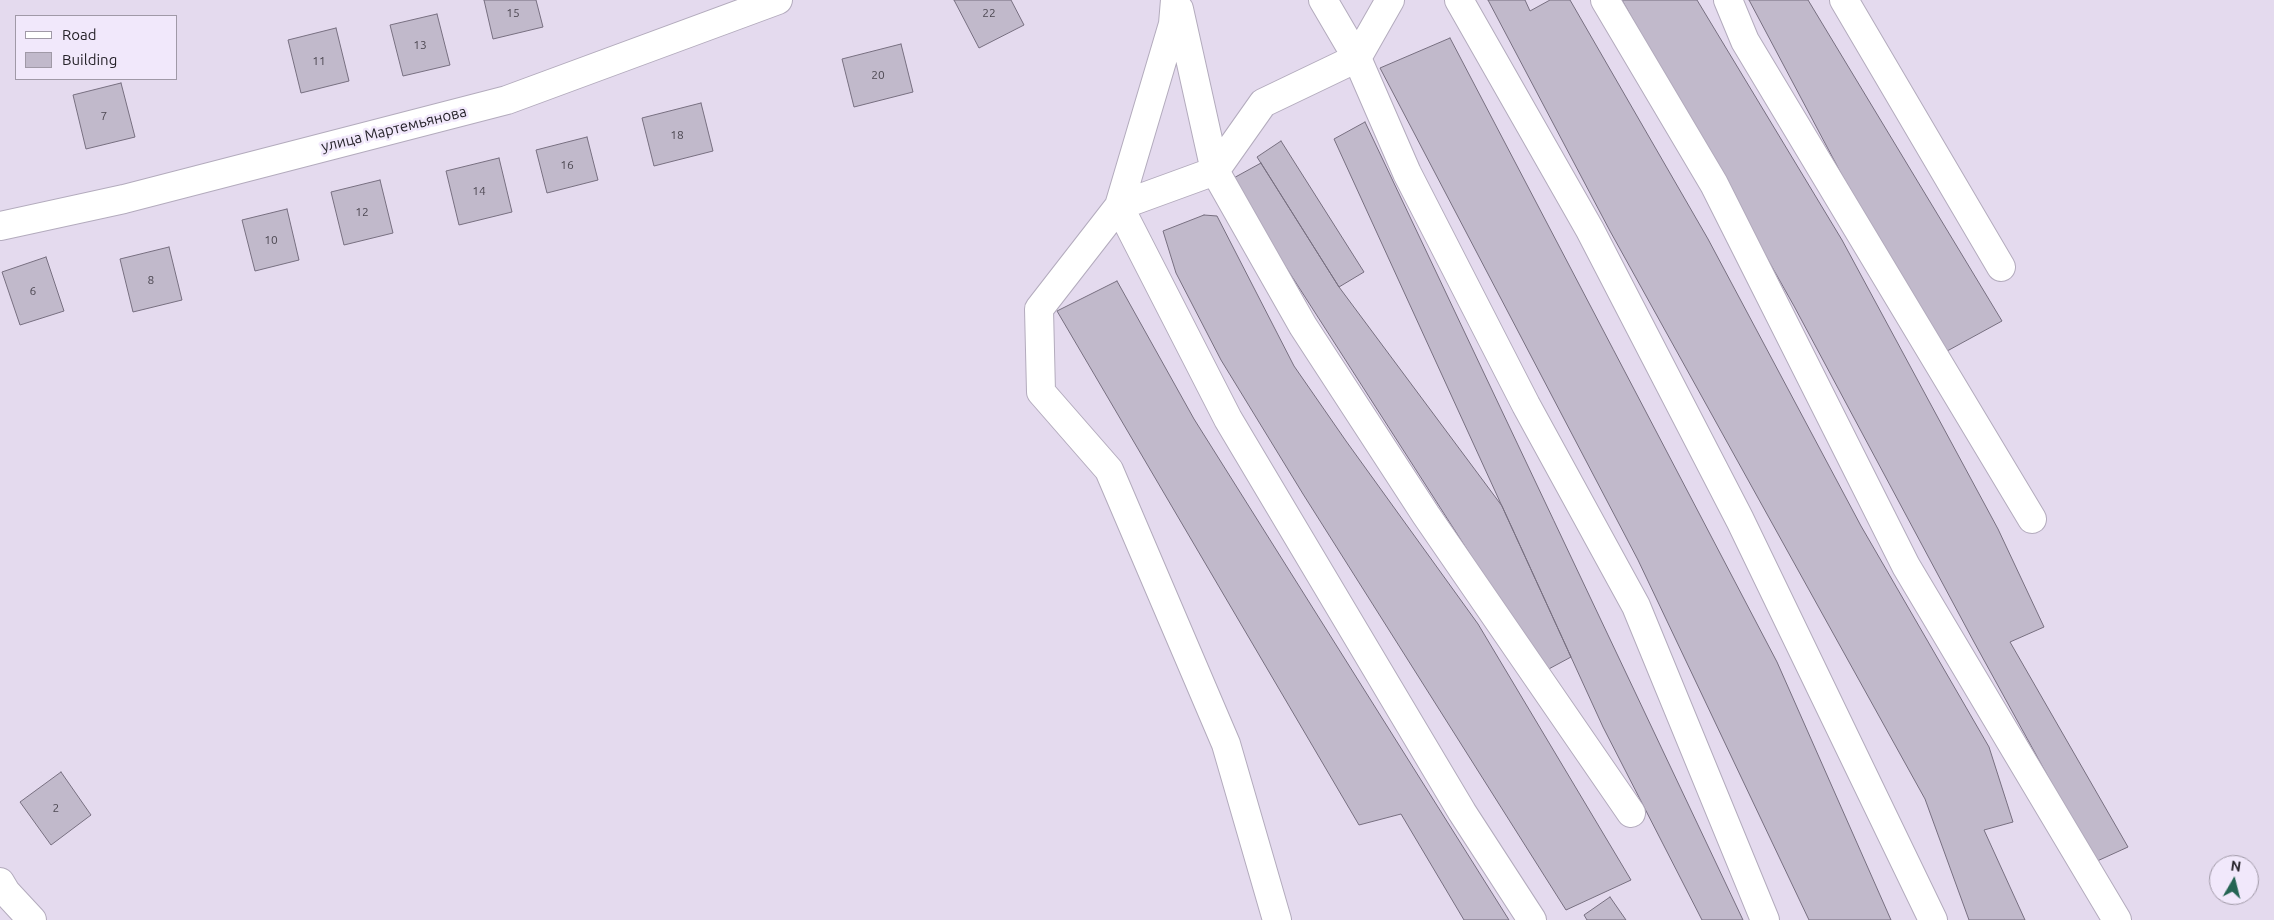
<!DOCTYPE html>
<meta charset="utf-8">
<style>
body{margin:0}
#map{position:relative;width:2274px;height:920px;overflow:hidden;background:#e4daee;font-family:Ubuntu,sans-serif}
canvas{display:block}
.legend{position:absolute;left:15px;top:15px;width:162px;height:65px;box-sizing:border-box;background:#f1e8fb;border:1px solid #a099a7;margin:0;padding:6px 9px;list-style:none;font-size:15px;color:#26232a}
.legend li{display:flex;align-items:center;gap:10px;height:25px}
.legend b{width:25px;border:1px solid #a099a7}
.north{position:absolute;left:2209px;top:855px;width:50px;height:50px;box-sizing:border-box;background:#f1e8fb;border:1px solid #a099a7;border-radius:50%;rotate:8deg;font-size:14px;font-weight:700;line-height:20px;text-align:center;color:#26232a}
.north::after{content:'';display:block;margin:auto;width:18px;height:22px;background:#256553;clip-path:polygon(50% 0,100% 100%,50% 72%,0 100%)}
</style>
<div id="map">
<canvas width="2274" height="920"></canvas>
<ul class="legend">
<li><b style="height:6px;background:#fff"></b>Road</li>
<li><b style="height:14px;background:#c1b9cb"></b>Building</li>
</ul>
<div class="north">N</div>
</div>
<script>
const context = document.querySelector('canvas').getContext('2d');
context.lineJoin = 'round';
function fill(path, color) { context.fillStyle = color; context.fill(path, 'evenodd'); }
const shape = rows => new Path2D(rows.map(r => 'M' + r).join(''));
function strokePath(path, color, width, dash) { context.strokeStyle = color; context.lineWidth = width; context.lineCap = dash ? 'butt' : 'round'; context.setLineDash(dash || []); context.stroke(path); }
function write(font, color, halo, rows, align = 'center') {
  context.font = font + ' Ubuntu,sans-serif'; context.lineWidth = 5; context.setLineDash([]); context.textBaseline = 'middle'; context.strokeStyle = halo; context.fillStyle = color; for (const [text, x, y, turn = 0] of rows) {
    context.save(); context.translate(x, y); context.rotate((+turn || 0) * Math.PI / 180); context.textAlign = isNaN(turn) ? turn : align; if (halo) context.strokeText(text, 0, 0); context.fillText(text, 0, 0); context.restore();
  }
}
const building = shape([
 [484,0,536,0,543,27,493,39,484,0],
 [954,0,1011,0,1024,25,979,48,954,0],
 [1488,0,1525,0,1530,11,1550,0,1570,0,1708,239,1861,526,1989,747,2013,822,1984,830,2025,920,1969,920,1925,799,1610,231,1488,0],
 [1622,0,1697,0,1842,240,1998,529,2044,627,2010,642,2128,847,2095,862,1974,642,1794,306,1622,0],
 [1749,0,1808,0,2002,321,1938,356,1749,0],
 [437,14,450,65,403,76,390,25,437,14],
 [336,28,349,81,301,93,288,40,336,28],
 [1450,38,1777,662,1891,920,1809,920,1638,560,1380,68,1450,38],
 [901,44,913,92,854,107,842,59,901,44],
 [121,83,135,137,86,149,73,95,121,83],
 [701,103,713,151,654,166,642,118,701,103],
 [1365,122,1743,920,1702,920,1603,727,1334,139,1365,122],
 [587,137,598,180,547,193,536,150,587,137],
 [1281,141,1364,272,1339,287,1257,157,1281,141],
 [499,158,512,212,459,225,446,171,499,158],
 [1261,163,1339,287,1502,506,1571,657,1545,671,1230,180,1261,163],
 [380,180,393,233,344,245,331,192,380,180],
 [287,209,299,260,255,271,242,220,287,209],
 [1204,215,1217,216,1294,366,1346,441,1478,624,1631,880,1566,910,1303,494,1221,360,1176,273,1163,231,1204,215],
 [169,247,182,300,133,312,120,259,169,247],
 [46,257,64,311,20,325,2,272,46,257],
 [1117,281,1194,419,1509,920,1464,920,1401,814,1359,825,1057,311,1117,281],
 [61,772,91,815,51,845,20,802,61,772],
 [1610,897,1626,920,1587,920,1584,915,1610,897]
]);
const minor = shape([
 [1175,0,1173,24,1119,206,1228,419,1462,812,1532,920],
 [1323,0,1357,58,1407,173,1526,405,1636,606,1765,920],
 [1459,0,1590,230,1740,520,1933,920],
 [1605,0,1714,184,1906,566,2117,920],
 [1728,0,1745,41,2032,519],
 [1844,0,2001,267],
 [1179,9,1215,171,1303,326,1426,515,1631,813],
 [0,226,124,199,507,100,778,0],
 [0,882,6,892,32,920],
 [1277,920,1226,744,1109,470,1041,392,1039,309,1119,206,1215,171,1263,103,1357,58,1390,0]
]);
const numberNames = [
 ["15",513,13],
 ["22",989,13],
 ["13",420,45],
 ["11",319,61],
 ["20",878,75],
 ["7",104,116],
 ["18",677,135],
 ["16",567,165],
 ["14",479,191],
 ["12",362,212],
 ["10",271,240],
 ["8",151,280],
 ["6",33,291],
 ["2",56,808]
];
const streetNames = [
 ["улица Мартемьянова",394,129,-14]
];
fill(building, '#c1b9cb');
strokePath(building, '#776f80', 1);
strokePath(minor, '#b3abbd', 30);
strokePath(minor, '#fff', 28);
write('12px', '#4d4852', null, numberNames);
write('15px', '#26232a', '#f1e8fb', streetNames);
</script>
